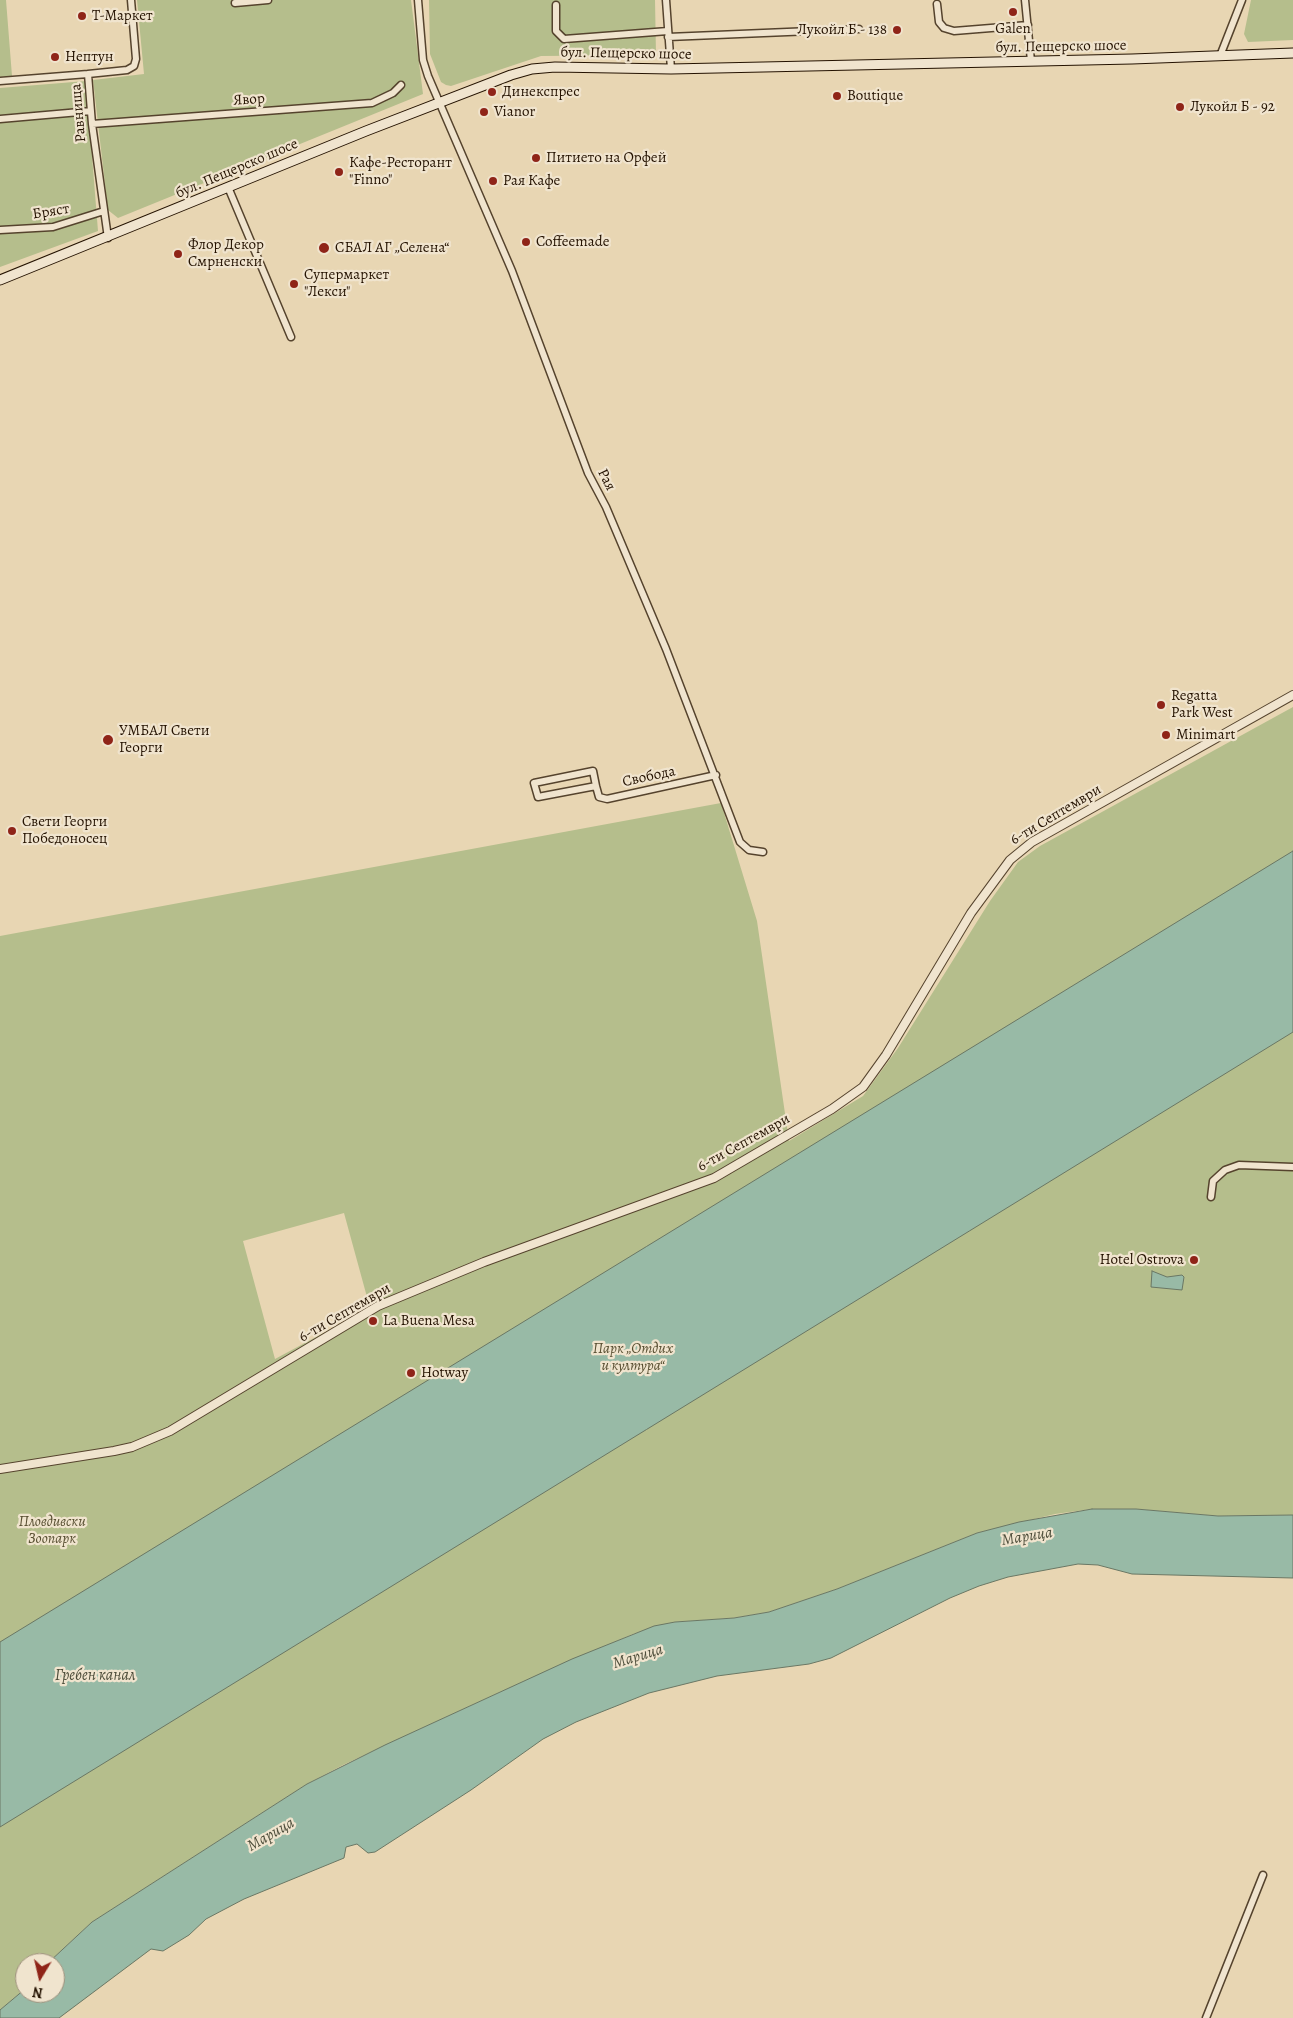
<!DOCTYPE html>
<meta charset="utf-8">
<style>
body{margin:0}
#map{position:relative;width:1293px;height:2018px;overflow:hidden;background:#e8d6b3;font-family:Alegreya,serif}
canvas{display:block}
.north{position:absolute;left:15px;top:1953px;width:50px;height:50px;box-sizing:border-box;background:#f0e4ce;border:1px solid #9e907c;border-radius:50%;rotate:189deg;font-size:14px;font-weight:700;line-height:20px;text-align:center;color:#241200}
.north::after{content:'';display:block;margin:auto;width:18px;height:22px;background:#8f2418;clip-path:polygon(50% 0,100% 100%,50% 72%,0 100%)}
</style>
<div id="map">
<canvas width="1293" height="2018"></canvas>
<div class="north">N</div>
</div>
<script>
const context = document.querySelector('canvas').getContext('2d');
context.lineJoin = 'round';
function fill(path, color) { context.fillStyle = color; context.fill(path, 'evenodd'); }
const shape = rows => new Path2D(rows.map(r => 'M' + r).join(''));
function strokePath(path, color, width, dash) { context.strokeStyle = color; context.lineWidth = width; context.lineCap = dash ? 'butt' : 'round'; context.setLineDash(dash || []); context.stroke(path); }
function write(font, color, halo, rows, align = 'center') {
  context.font = font + ' Alegreya,serif'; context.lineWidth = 4.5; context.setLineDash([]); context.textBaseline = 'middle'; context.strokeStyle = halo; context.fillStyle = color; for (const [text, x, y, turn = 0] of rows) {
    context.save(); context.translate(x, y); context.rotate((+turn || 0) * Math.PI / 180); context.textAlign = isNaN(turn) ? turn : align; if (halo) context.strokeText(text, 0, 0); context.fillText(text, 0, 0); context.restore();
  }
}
const green = shape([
 [0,0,6,0,12,76,0,77],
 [137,0,411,0,423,94,118,218,108,210,93,80,144,74],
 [429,0,655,0,656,55,541,56,451,86,446,85,441,82,430,54],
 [1251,0,1293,0,1293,40,1248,42,1244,34],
 [86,81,98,231,0,267,0,88],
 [1293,707,1293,1515,1218,1516,1136,1509,1092,1509,1055,1514,977,1533,837,1589,769,1612,733,1618,675,1622,633,1634,496,1694,343,1765,307,1784,92,1922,48,1963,25,1963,25,1989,0,2010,0,936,721,803,757,921,789,1141,863,1096,898,1048,990,901,1018,862,1040,846],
 [344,1213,370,1308,275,1359,243,1241]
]);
const water = shape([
 [1293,851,1293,1032,0,1827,0,1642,1293,851],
 [1152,1271,1167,1277,1182,1275,1184,1277,1182,1290,1151,1287,1152,1271],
 [1092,1509,1136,1509,1218,1516,1293,1515,1293,1578,1132,1574,1098,1565,1078,1564,1008,1577,979,1586,950,1598,831,1658,809,1664,717,1676,649,1693,576,1722,543,1739,471,1790,375,1852,368,1853,357,1844,346,1847,344,1858,244,1899,206,1919,189,1935,163,1951,151,1949,59,2018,0,2018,0,2010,25,1989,25,1993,55,1993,55,1963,48,1963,92,1922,307,1784,385,1745,572,1659,654,1626,675,1622,734,1618,769,1612,837,1589,977,1533,1019,1522,1092,1509]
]);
const minor = shape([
 [418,0,423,60,428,76,512,271,588,473,606,507,666,649,740,842,749,850,763,852],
 [666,0,671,69],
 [1025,0,1031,61],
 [235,3,268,0],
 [937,4,939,22,944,28,954,31,1028,25],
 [556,5,556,31,564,39,668,31],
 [668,37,859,29],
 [1220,56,1242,0],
 [88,74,127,70,134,66,136,59,131,0],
 [0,81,88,74,92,124,108,238],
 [0,119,91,111],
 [92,124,372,103,393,93,401,85],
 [228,187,291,337],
 [0,230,53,227,104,211],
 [596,786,538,797,534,783,593,771,596,786,599,797,607,799,716,775],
 [1211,1197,1213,1181,1225,1170,1239,1165,1293,1167],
 [1206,2018,1263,1875]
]);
const tertiary = shape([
 [0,1469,114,1451,132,1447,170,1431,378,1306,484,1262,714,1178,832,1109,863,1087,886,1055,971,913,1010,860,1032,842,1293,695]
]);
const secondary = shape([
 [0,280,366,131,511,75,532,69,555,67,671,69,1132,59,1293,53]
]);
const markers = [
 [1013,12,5,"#8f2418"],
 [82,16,5,"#8f2418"],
 [897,30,5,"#8f2418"],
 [55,57,5,"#8f2418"],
 [492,92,5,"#8f2418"],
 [837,96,5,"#8f2418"],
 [1180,107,5,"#8f2418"],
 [484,112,5,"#8f2418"],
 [536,158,5,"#8f2418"],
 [339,172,5,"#8f2418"],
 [493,181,5,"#8f2418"],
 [526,242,5,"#8f2418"],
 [324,248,6,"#8f2418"],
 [178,254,5,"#8f2418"],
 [294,284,5,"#8f2418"],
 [1161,705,5,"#8f2418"],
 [1166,735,5,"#8f2418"],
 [108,740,6,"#8f2418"],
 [12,831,5,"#8f2418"],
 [1194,1260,5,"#8f2418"],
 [373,1321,5,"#8f2418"],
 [411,1373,5,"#8f2418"]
];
const poiNames = [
 ["Т-Маркет",92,16],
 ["Galen",1013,29,"center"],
 ["Лукойл Б - 138",887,30,"right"],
 ["Нептун",65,57],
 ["Динекспрес",502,92],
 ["Boutique",847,96],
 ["Лукойл Б - 92",1190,107],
 ["Vianor",494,112],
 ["Питието на Орфей",546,158],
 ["Кафе-Ресторант",349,163],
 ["\"Finno\"",349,180],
 ["Рая Кафе",503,181],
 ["Coffeemade",536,242],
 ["Флор Декор",188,245],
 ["Смрненски",188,262],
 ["СБАЛ АГ „Селена“",335,248],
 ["Супермаркет",304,275],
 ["\"Лекси\"",304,292],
 ["Regatta",1171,696],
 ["Park West",1171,713],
 ["УМБАЛ Свети",119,731],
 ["Георги",119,748],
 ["Minimart",1176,735],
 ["Свети Георги",22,822],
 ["Победоносец",22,839],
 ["Hotel Ostrova",1184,1260,"right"],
 ["La Buena Mesa",383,1321],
 ["Hotway",421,1373]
];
const streetNames = [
 ["бул. Пещерско шосе",1061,47,-1],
 ["бул. Пещерско шосе",626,54,1],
 ["Явор",249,100,-4],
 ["Равнища",79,113,-95],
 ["бул. Пещерско шосе",237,169,-23],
 ["Бряст",51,212,-9],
 ["Рая",606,480,63],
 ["Свобода",649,777,-12],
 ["6-ти Септември",1056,815,-31],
 ["6-ти Септември",744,1143,-29],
 ["6-ти Септември",345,1313,-30]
];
const parkNames = [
 ["Парк „Отдих",633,1349],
 ["и култура“",633,1366],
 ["Пловдивски",52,1522],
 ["Зоопарк",52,1539]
];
const waterNames = [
 ["Марица",1027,1537,-9],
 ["Марица",638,1657,-17],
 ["Гребен канал",95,1676],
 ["Марица",271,1835,-30]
];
fill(green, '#b5be8c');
fill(water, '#98baa6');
strokePath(water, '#6a7764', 1);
strokePath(minor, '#55432d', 9);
strokePath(tertiary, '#55432d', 10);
strokePath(secondary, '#241200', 11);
strokePath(minor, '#f0e4ce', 6);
strokePath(tertiary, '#f0e4ce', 8);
strokePath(secondary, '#f0e4ce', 9);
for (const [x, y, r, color] of markers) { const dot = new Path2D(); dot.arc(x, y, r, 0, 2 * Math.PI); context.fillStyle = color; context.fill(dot); strokePath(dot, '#f0e4ce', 2); }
write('15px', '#241200', '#f0e4ce', poiNames, 'left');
write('15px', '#241200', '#f0e4ce', streetNames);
write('italic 15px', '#574e31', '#f0e4ce', parkNames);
write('italic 16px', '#4d4d3a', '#f0e4ce', waterNames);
</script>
